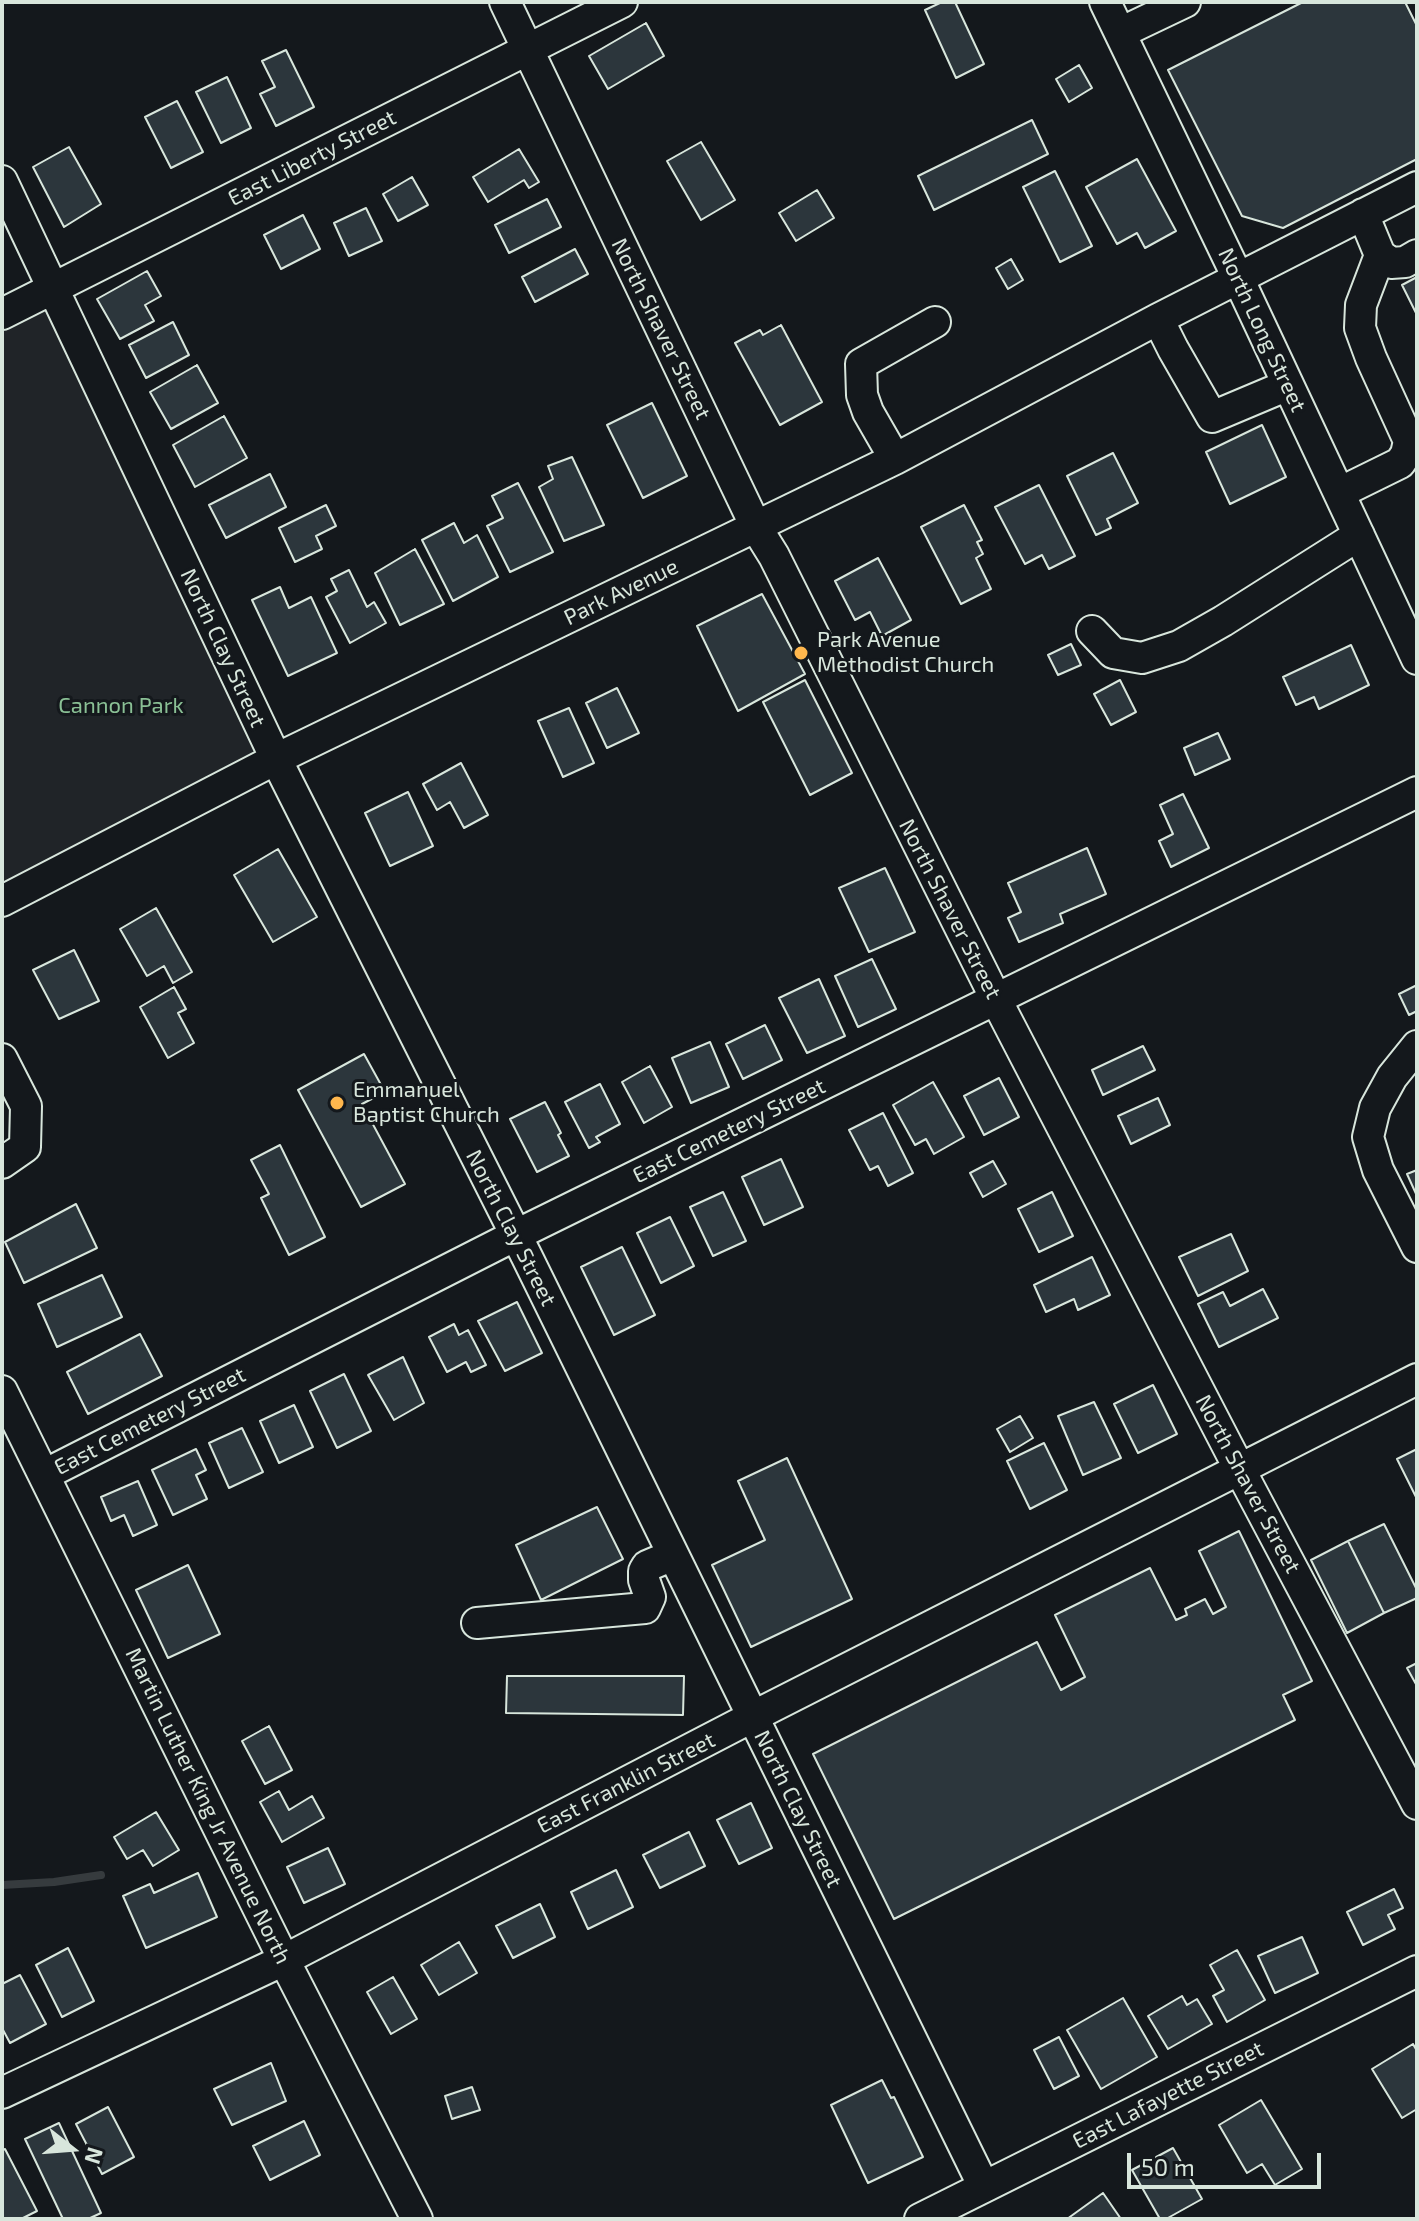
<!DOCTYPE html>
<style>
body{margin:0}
#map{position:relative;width:1419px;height:2221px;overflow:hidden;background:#14181c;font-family:"Exo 2",sans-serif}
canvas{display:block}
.frame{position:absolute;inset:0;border:4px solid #d8e6dc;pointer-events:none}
.north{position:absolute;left:32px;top:2109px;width:80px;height:80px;-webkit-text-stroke:6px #14181c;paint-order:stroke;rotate:107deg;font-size:22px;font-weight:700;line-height:32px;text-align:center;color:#d8e6dc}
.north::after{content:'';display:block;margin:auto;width:28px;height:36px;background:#d8e6dc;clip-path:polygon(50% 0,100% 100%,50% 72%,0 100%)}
.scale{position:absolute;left:1127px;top:2153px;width:194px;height:36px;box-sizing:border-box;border:4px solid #d8e6dc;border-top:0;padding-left:10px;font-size:24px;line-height:28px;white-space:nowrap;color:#d8e6dc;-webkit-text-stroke:6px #14181c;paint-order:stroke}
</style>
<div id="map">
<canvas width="1419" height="2221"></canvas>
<div class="frame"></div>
<div class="north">N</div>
<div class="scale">50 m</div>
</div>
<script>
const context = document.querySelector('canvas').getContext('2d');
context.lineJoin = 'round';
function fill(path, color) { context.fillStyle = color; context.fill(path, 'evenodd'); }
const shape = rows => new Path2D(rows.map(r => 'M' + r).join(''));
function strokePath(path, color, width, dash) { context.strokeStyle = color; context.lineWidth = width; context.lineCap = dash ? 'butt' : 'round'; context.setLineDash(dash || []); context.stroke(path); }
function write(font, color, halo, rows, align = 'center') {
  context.font = font + ' "Exo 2",sans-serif'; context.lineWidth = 6; context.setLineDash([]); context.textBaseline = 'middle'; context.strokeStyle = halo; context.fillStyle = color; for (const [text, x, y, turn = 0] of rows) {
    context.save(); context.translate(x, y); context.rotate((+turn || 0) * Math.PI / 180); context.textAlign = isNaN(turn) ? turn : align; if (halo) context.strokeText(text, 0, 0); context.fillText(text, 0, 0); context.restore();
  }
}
const green = shape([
 [53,288,276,759,2,901,2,314,53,288]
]);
const stream = shape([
 [2,1885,54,1882,101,1875]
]);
const building = shape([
 [942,2,955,2,984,64,956,78,925,10,942,2],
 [1303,2,1405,2,1417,26,1417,159,1283,228,1242,216,1168,70,1303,2],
 [646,23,664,56,608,89,589,56,646,23],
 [286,50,314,107,276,126,260,94,275,87,262,61,286,50],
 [1079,65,1092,88,1069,102,1056,79,1079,65],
 [227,77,251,128,221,143,196,92,227,77],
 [177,101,203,152,171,168,145,117,177,101],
 [1032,120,1048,154,934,210,918,176,1032,120],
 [701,142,735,200,701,220,667,161,701,142],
 [69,147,101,204,64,227,33,167,69,147],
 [519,149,539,182,529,188,524,180,488,202,473,177,519,149],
 [1137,159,1176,231,1145,248,1137,233,1117,244,1086,187,1137,159],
 [1055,171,1092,246,1060,262,1023,187,1055,171],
 [412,177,428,205,398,221,383,194,412,177],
 [817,190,834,218,796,241,779,213,817,190],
 [547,199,561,227,509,253,495,225,547,199],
 [366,208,382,241,349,256,334,223,366,208],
 [303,215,320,249,281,269,264,235,303,215],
 [575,249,588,274,535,302,522,277,575,249],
 [1011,259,1023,280,1008,289,996,268,1011,259],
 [147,271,161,296,145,305,154,321,120,339,97,299,147,271],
 [1417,277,1417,315,1402,285,1417,277],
 [173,322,189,355,146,378,129,345,173,322],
 [781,325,822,402,780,425,735,343,760,330,763,335,781,325],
 [197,365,218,403,171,429,150,392,197,365],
 [652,403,687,476,643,498,607,425,652,403],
 [224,416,247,458,195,487,173,445,224,416],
 [1262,425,1286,477,1230,504,1206,452,1262,425],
 [1113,453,1138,503,1107,519,1111,528,1096,535,1067,476,1113,453],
 [572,457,604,525,564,541,539,487,553,479,548,466,572,457],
 [270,474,286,507,226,538,209,505,270,474],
 [518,483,553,552,510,572,487,526,503,518,492,496,518,483],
 [1039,485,1075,556,1049,569,1042,555,1025,564,995,507,1039,485],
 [326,505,336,526,316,536,322,549,295,562,279,528,326,505],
 [964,505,982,540,977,542,983,554,976,558,991,589,961,604,921,527,964,505],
 [454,523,464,543,477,535,498,577,453,601,422,540,454,523],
 [415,549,444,604,400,625,375,573,415,549],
 [878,558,911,620,882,636,870,612,855,620,835,581,878,558],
 [349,570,367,607,374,602,386,623,350,643,326,597,337,591,331,579,349,570],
 [280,587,289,608,311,597,337,653,288,676,252,600,280,587],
 [762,594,805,674,738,711,697,626,762,594],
 [1071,644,1081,665,1058,675,1048,655,1071,644],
 [1351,645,1369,685,1319,709,1314,697,1296,705,1283,677,1351,645],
 [805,680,852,773,810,795,763,702,805,680],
 [1120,680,1136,712,1111,725,1094,694,1120,680],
 [617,688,639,733,607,748,586,703,617,688],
 [569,708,594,763,563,777,538,721,569,708],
 [1218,733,1230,759,1195,775,1184,748,1218,733],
 [461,763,488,815,464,828,450,802,437,810,423,784,461,763],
 [408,792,433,846,390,866,365,813,408,792],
 [1183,794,1209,848,1171,867,1159,841,1173,834,1160,805,1183,794],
 [1087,848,1106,894,1060,914,1063,923,1019,942,1008,918,1021,912,1008,883,1087,848],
 [278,849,317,917,273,942,234,875,278,849],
 [885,868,915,932,869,952,839,888,885,868],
 [156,908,192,972,173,983,164,966,147,976,120,929,156,908],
 [74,950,99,1001,59,1019,33,970,74,950],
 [872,959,896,1009,858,1027,835,976,872,959],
 [819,979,845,1036,807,1053,779,998,819,979],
 [1417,985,1417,1011,1409,1015,1399,994,1417,985],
 [174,987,186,1009,178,1013,194,1043,168,1058,140,1007,174,987],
 [765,1025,782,1060,743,1079,726,1044,765,1025],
 [710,1042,729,1087,691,1103,672,1058,710,1042],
 [1143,1046,1155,1070,1103,1095,1092,1070,1143,1046],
 [364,1054,385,1092,362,1104,405,1184,361,1207,298,1090,364,1054],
 [650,1066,672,1107,644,1123,622,1082,650,1066],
 [999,1078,1019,1117,984,1135,964,1096,999,1078],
 [933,1082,964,1137,934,1154,926,1139,915,1145,893,1105,933,1082],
 [600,1084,620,1124,596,1137,600,1142,589,1148,565,1102,600,1084],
 [1158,1098,1170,1125,1131,1144,1118,1116,1158,1098],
 [545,1102,561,1133,558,1135,569,1156,537,1172,510,1119,545,1102],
 [883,1113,913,1173,888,1186,878,1166,870,1170,849,1130,883,1113],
 [280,1145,325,1237,289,1255,261,1198,269,1194,251,1160,280,1145],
 [781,1159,803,1207,764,1225,742,1177,781,1159],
 [993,1161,1006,1184,983,1197,970,1173,993,1161],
 [1417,1170,1417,1196,1407,1174,1417,1170],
 [723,1192,746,1241,713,1256,690,1207,723,1192],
 [1052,1192,1073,1236,1039,1252,1018,1209,1052,1192],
 [76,1204,97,1248,24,1283,5,1242,76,1204],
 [670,1217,694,1266,661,1283,637,1233,670,1217],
 [1231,1234,1248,1271,1198,1296,1179,1257,1231,1234],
 [622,1247,655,1315,614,1335,581,1267,622,1247],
 [1092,1257,1110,1295,1078,1310,1074,1299,1046,1312,1034,1285,1092,1257],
 [102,1275,122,1317,57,1347,38,1304,102,1275],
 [1263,1289,1278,1318,1219,1347,1198,1304,1223,1292,1230,1306,1263,1289],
 [517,1302,542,1353,505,1371,478,1321,517,1302],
 [454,1324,459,1335,468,1330,486,1365,471,1372,466,1362,447,1372,429,1337,454,1324],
 [140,1334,162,1376,88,1414,67,1372,140,1334],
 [403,1357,424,1403,394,1420,368,1375,403,1357],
 [344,1374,371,1431,337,1448,310,1391,344,1374],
 [1153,1385,1177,1434,1138,1453,1114,1404,1153,1385],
 [1094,1402,1121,1458,1083,1475,1058,1416,1094,1402],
 [294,1405,313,1447,279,1463,260,1421,294,1405],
 [1020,1416,1033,1438,1010,1452,997,1429,1020,1416],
 [242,1428,263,1472,229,1488,209,1443,242,1428],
 [1044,1443,1067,1490,1030,1509,1007,1461,1044,1443],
 [196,1449,206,1470,196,1475,207,1499,173,1515,152,1470,196,1449],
 [1417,1449,1417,1499,1397,1459,1417,1449],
 [787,1458,852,1599,751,1647,712,1565,765,1540,738,1481,787,1458],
 [138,1481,157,1525,133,1536,124,1515,111,1521,101,1497,138,1481],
 [597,1507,623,1559,541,1600,516,1545,597,1507],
 [1384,1524,1417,1590,1417,1598,1384,1613,1348,1541,1384,1524],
 [1239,1531,1312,1681,1283,1695,1295,1720,894,1919,813,1754,1037,1642,1061,1690,1085,1677,1055,1615,1150,1568,1176,1620,1187,1615,1185,1609,1205,1599,1213,1614,1226,1607,1199,1551,1239,1531],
 [1348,1541,1384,1613,1347,1633,1311,1560,1348,1541],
 [188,1565,220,1634,168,1658,136,1590,188,1565],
 [1417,1663,1417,1686,1407,1668,1417,1663],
 [507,1676,684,1676,683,1715,506,1713,507,1676],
 [269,1726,292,1770,265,1784,242,1741,269,1726],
 [279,1791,289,1810,312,1796,324,1818,282,1842,260,1802,279,1791],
 [751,1803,772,1848,739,1864,717,1820,751,1803],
 [156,1812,179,1850,153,1866,143,1850,127,1859,114,1837,156,1812],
 [689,1832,705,1866,660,1888,643,1855,689,1832],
 [328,1848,345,1884,304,1903,287,1867,328,1848],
 [616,1870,633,1907,588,1929,571,1892,616,1870],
 [198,1873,217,1917,146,1948,123,1896,150,1884,154,1893,198,1873],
 [1394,1889,1403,1908,1388,1915,1395,1929,1363,1945,1347,1912,1394,1889],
 [540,1904,555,1937,513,1958,496,1926,540,1904],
 [1302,1937,1318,1973,1275,1993,1258,1956,1302,1937],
 [459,1942,477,1973,439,1995,421,1965,459,1942],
 [68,1948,94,2001,62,2017,36,1965,68,1948],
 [1237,1950,1265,2000,1227,2022,1213,1996,1224,1990,1210,1965,1237,1950],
 [20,1975,46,2024,10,2043,2,2028,2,1984,20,1975],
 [393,1977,417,2019,391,2034,367,1992,393,1977],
 [1182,1996,1187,2005,1197,1999,1212,2024,1168,2049,1148,2016,1182,1996],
 [1123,1998,1157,2057,1101,2089,1067,2030,1123,1998],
 [1059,2037,1079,2076,1054,2089,1034,2050,1059,2037],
 [1413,2044,1417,2051,1417,2109,1402,2118,1372,2069,1413,2044],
 [271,2063,286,2101,232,2125,214,2089,271,2063],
 [882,2080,891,2098,894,2097,923,2157,868,2183,831,2105,882,2080],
 [472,2087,480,2110,452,2119,445,2096,472,2087],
 [1261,2100,1302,2169,1275,2185,1262,2164,1247,2173,1219,2125,1261,2100],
 [108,2107,134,2157,102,2174,76,2124,108,2107],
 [304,2121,320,2155,270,2180,253,2146,304,2121],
 [59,2123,101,2213,88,2219,63,2219,25,2139,59,2123],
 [1173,2148,1202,2199,1166,2219,1160,2219,1132,2170,1173,2148],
 [5,2149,37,2211,21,2219,2,2219,2,2150,5,2149],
 [1103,2193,1121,2219,1067,2219,1103,2193]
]);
const minor = shape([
 [505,2,756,527,774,556,1004,1015,1240,1470,1417,1804],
 [1105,2,1238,278,1417,659],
 [1120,33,1185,2],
 [2,181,276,759,527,1257,984,2187],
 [1363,214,1380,255,1391,263,1405,262,1417,255],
 [2,314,622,2],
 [1158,319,1173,349,1212,417,1288,385],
 [895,459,868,412,862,395,861,364,935,322],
 [1339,493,1400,463,1406,454,1409,441,1371,358,1360,328,1361,305,1380,255],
 [1092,631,1113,653,1142,658,1179,646,1223,621,1359,535],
 [2,901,276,759,895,459,1158,319,1417,187],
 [1417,1046,1392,1077,1375,1108,1368,1137,1378,1170,1417,1247],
 [2,1059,26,1106,25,1147,2,1163],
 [2,1391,284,1960,417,2219],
 [44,1475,516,1235,1417,792],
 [477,1623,645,1608,650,1597,644,1580,644,1571,647,1566,673,1555],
 [2,2093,284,1960,752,1717,1417,1379],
 [920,2219,1417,1971]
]);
const markers = [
 [801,653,8,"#ffb74d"],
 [337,1103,8,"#ffb74d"]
];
const streetNames = [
 ["East Liberty Street",312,158,-27],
 ["North Shaver Street",661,329,64],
 ["North Long Street",1262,330,65],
 ["Park Avenue",621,592,-26],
 ["North Clay Street",223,648,65],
 ["North Shaver Street",950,909,63],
 ["East Cemetery Street",729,1131,-26],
 ["North Clay Street",511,1228,63],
 ["East Cemetery Street",150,1421,-27],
 ["North Shaver Street",1248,1484,62],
 ["East Franklin Street",626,1783,-27],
 ["Martin Luther King Jr Avenue North",208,1806,64],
 ["North Clay Street",798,1809,64],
 ["East Lafayette Street",1168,2095,-27]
];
const poiNames = [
 ["Park Avenue",817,640],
 ["Methodist Church",817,665],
 ["Emmanuel",353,1090],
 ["Baptist Church",353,1115]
];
const parkNames = [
 ["Cannon Park",121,706]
];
fill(green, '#202428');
strokePath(green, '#939e99', 2);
strokePath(stream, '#363b3e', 8);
fill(building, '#2c363c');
strokePath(building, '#d8e6dc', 2);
strokePath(minor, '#d8e6dc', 34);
strokePath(minor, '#14181c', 30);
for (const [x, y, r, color] of markers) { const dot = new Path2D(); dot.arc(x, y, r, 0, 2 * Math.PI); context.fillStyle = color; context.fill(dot); strokePath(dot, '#14181c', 3); }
write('22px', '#d8e6dc', '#14181c', streetNames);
write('22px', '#d8e6dc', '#14181c', poiNames, 'left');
write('22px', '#8ac095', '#14181c', parkNames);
</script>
